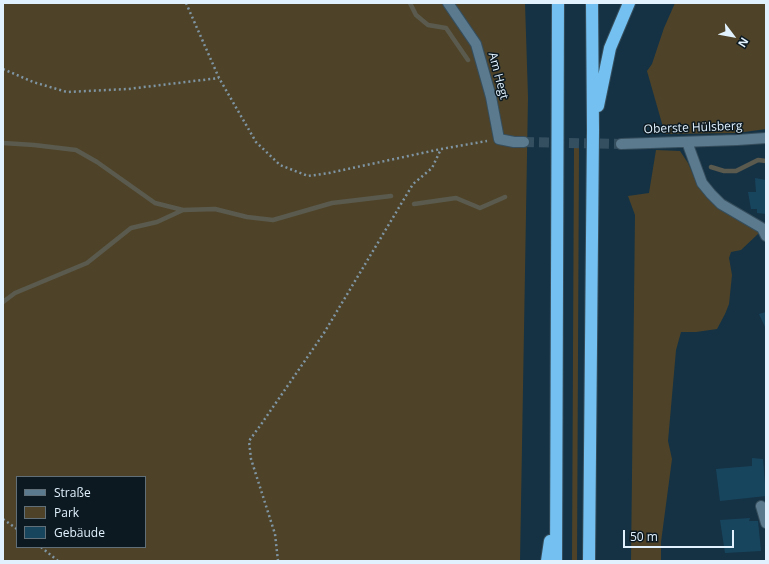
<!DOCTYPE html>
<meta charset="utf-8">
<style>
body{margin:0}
#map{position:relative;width:769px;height:564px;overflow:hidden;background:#153244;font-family:"Open Sans",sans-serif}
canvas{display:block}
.frame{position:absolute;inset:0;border:4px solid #e1f1fd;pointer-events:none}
.legend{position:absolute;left:16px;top:476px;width:130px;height:72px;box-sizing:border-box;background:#0c1921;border:1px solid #616f79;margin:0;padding:5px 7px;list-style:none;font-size:12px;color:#e1f1fd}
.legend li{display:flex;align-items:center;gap:8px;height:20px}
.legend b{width:20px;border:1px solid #616f79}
.north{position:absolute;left:713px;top:16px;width:40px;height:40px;-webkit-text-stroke:3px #0c1921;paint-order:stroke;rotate:122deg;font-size:11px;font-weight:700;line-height:16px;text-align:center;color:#e1f1fd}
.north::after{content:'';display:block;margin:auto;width:14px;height:18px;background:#e1f1fd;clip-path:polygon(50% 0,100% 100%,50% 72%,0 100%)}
.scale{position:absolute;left:623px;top:530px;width:111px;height:18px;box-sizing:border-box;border:2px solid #e1f1fd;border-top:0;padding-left:5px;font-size:12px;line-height:14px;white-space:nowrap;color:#e1f1fd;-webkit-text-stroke:3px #0c1921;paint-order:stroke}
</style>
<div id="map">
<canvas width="769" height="564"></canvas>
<div class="frame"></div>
<ul class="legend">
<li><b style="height:5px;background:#5b7a8e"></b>Straße</li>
<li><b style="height:11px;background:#4e4328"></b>Park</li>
<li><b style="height:11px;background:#18455e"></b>Gebäude</li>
</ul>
<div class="north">N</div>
<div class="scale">50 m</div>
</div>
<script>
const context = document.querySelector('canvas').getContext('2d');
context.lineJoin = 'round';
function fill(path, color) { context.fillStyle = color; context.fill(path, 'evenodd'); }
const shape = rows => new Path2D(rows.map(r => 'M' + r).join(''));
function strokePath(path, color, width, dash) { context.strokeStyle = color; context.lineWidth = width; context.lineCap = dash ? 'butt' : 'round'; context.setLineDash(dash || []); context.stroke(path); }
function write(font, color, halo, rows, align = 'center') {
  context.font = font + ' "Open Sans",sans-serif'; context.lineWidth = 3; context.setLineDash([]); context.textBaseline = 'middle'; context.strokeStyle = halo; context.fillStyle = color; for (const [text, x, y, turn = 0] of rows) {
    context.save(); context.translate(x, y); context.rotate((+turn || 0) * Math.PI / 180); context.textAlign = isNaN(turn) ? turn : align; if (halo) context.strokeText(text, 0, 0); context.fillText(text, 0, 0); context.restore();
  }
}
const green = shape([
 [3,3,525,3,528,97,520,561,3,561],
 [17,477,145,477,145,547,17,547],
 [675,3,766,3,766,129,737,133,665,134,647,71,652,64,664,28],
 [579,147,577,561,572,561,574,148],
 [656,150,680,151,688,163,698,186,707,198,719,207,747,223,759,233,741,250,731,252,729,258,732,275,729,304,725,314,717,329,696,332,681,332,676,350,668,441,672,459,661,542,661,561,631,561,635,215,628,196,649,193]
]);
const stream = shape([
 [410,3,416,15,428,25,446,28,468,60],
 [3,143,34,145,76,150,97,162,155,203,183,210,215,209,247,217,273,220,332,203,391,196],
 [711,167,724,171,736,171,758,160,766,161],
 [414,204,456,198,480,208,505,197],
 [3,302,15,293,87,263,131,228,157,222,183,210]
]);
const building = shape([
 [755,178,766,180,766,214,757,213,757,209,751,209,748,192,756,192],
 [766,312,766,329,759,314],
 [752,458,763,459,766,496,720,501,716,469,752,466],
 [750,518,749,521,758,521,761,551,725,553,720,520]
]);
const minorTunnel = shape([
 [524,142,621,144]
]);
const path = shape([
 [186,3,219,78,256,142,280,165,308,176,329,173,441,149,487,141],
 [3,69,33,82,67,92,128,89,219,78],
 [3,519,17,529],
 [41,547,58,561],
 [278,561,275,534,251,459,249,441,262,423,324,333,413,184,432,168,441,149]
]);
const minor = shape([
 [448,3,476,44,491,97,499,139,514,142,524,142],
 [687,142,702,183,711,194,721,204,762,228,766,236],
 [621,144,737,140,766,138],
 [761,506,766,523]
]);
const highway = shape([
 [598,106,610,48,629,3],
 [547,561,550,541],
 [556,561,558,3],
 [589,561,593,130,592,3]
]);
const streetNames = [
 ["Am Hegt",498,76,75],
 ["Oberste Hülsberg",693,128,-2]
];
fill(green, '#4e4328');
strokePath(stream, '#5b5a4e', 4.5);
fill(building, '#18455e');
strokePath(minorTunnel, '#344f60', 10, [10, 5]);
strokePath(minor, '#364e5d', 12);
strokePath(highway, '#364e5d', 14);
strokePath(path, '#7f95a4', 2.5, [2, 3]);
strokePath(minor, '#5b7a8e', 10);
strokePath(highway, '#74c1f1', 12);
write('12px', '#e1f1fd', '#0c1921', streetNames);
</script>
